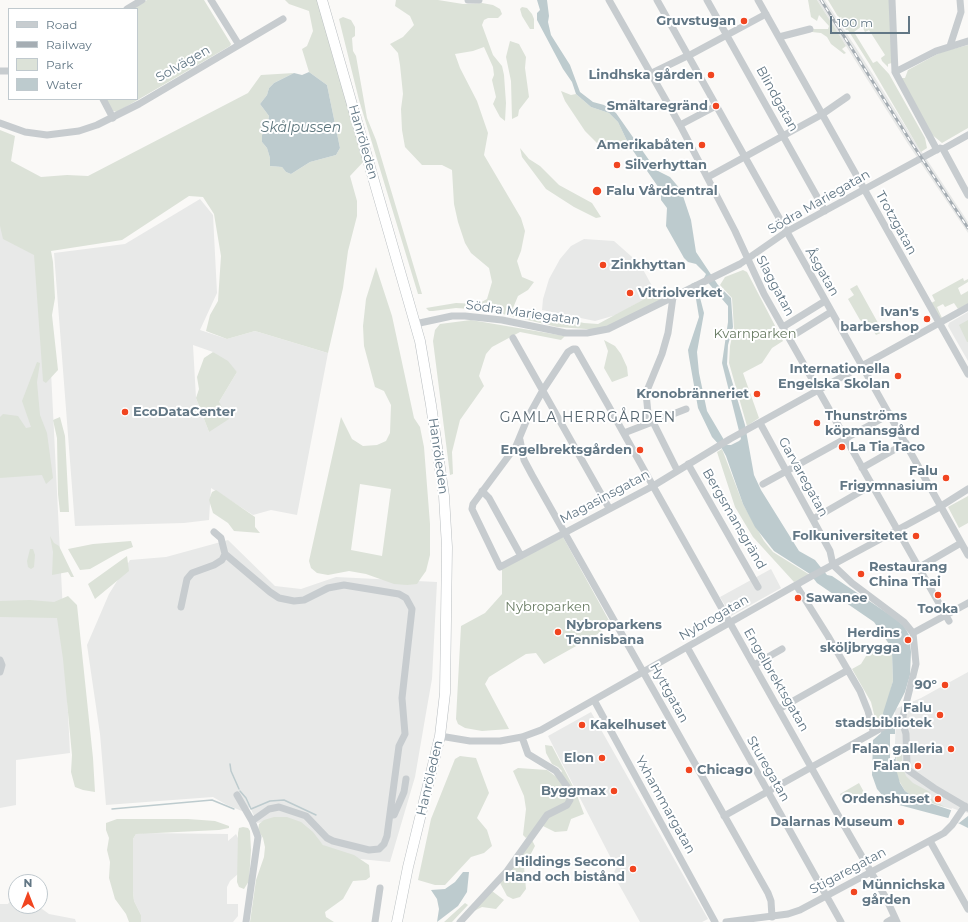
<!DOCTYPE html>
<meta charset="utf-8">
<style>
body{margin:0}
#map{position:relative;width:968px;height:922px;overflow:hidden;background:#faf9f7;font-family:Montserrat,sans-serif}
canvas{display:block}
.legend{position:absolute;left:8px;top:8px;width:130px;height:92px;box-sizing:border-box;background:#fff;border:1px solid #c0c9ce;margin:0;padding:5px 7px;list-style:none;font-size:12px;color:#627785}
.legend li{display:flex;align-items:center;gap:8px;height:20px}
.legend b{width:20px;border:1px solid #c0c9ce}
.north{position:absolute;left:8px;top:874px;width:40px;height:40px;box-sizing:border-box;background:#fff;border:1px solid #c0c9ce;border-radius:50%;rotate:0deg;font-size:11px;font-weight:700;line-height:16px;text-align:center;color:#627785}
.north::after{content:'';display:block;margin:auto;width:14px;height:18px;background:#f14520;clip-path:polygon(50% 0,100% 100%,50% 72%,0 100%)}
.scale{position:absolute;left:830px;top:16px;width:80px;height:18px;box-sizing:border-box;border:2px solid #627785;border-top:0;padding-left:5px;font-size:12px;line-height:14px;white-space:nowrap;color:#627785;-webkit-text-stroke:3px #fff;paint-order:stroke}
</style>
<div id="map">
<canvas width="968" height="922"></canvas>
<ul class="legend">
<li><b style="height:5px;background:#c7cccf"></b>Road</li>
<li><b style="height:5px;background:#a5adb3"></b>Railway</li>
<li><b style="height:11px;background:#dce2d8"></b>Park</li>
<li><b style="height:11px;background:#bdcbce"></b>Water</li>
</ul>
<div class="north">N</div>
<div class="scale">100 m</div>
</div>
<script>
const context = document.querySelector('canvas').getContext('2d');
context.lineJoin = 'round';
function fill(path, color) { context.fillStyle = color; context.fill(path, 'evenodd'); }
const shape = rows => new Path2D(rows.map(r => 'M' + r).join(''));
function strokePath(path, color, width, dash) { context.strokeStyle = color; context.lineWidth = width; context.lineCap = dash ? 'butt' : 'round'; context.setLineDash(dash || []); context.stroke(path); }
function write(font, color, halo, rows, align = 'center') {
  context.font = font + ' Montserrat,sans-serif'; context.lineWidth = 4; context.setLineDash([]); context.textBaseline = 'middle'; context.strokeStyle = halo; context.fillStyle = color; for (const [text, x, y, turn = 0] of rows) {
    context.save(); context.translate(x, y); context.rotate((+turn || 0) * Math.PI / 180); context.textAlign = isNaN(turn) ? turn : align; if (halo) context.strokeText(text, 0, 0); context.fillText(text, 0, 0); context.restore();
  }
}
const built = shape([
 [817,0,825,0,860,54,914,140,968,222,968,233,908,144],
 [200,199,213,215,217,293,200,330,227,339,255,331,328,353,297,515,271,510,253,515,211,488,209,520,184,523,75,526,54,253,125,244],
 [193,345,213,352,237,372,219,402,209,432,196,398],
 [0,208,43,211,70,753,16,760,16,805,0,808],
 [584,239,614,241,640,264,657,295,650,296,616,315,595,321,542,310,543,299,549,279,560,259,571,246],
 [968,312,968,361,948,326,949,323],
 [228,540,275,586,301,589,336,577,437,582,432,679,426,713,415,777,390,862,360,859,326,848,304,826,285,819,257,823,250,807,242,811,227,805,213,797,106,805,100,734,87,645,109,594,130,560,166,557],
 [771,569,781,588,731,616,720,597],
 [968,672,968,813,936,805,897,777,895,709,921,698],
 [591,712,708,919,702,922,640,922,613,874,616,868,548,736],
 [143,833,228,834,228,841,236,834,238,838,238,874,230,881,227,887,227,904,238,904,238,916,233,922,141,922,141,915,134,901,133,892,133,839,136,834],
 [16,900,16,906,38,906,49,914,75,919,76,922,0,922,0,904,8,904,10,901]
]);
const green = shape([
 [147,0,204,0,231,44,230,46,117,112,113,111,106,99,137,99,137,9,133,9],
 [285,0,320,0,366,159,350,176,357,201,357,216,348,251,343,288,328,353,255,331,227,339,206,331,210,315,218,301,221,256,214,214,203,197,189,196,122,240,51,251,53,262,55,298,52,315,58,370,46,383,43,381,34,255,3,239,0,226,0,130,15,136,11,161,41,177,67,175,88,176,248,93,261,75,294,73,274,83,269,88,267,95,260,104,269,116,267,126,262,135,262,142,267,148,270,158,270,166,282,167,286,172,291,174,310,162,336,155,340,148,327,85,309,72,302,49,307,46,313,31,309,11,289,4],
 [396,0,438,0,463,4,482,3,493,5,500,9,502,14,498,18,488,18,484,20,482,25,493,55,502,66,504,75,506,103,505,121,500,117,493,104,496,97,492,80,494,75,493,67,484,47,473,51,455,54,460,68,477,101,488,133,484,155,521,218,525,231,521,251,517,261,522,277,534,282,528,290,518,296,513,308,584,323,598,324,650,296,657,295,660,292,666,297,610,325,599,329,586,329,557,327,486,310,456,308,433,311,429,311,426,308,456,303,478,304,487,299,492,282,489,268,471,253,465,243,458,222,454,204,452,170,442,165,422,165,405,147,402,130,401,109,403,94,400,65,398,53,390,44,403,37,414,25,410,16,395,6],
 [808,0,817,0,843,41,846,46,842,49,846,53,844,54,831,44,827,37,821,33,812,32,810,29,828,29,829,26,819,15,817,21,811,17],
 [828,0,889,0,892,63,888,64,888,67,882,61,881,58,885,55,869,30,865,32,862,26,854,32,873,63,877,61,889,74,925,138,927,148,921,152,870,65,848,30,846,30],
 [522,7,527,8,532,14,534,19,534,29,530,29,522,16,520,9],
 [343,17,351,20,355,27,355,36,352,38,353,51,356,56,367,118,376,140,422,294,418,294,359,100,339,19],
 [510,41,519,44,526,57,525,68,529,97,519,110,518,116,512,119,511,81,506,57],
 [968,45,968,128,942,143,930,133,901,78,905,78,908,70,941,52],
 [561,91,571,95,576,94,591,107,609,113,618,122,629,145,622,147,599,145,585,131,565,101],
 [520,148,529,159,540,166,559,185,592,203,601,217,596,218,574,207,546,189,522,157],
 [376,267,392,316,414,418,420,427,424,447,430,524,430,555,426,571,421,578,417,584,407,585,394,584,366,574,349,571,328,575,317,573,311,568,309,561,341,417,352,439,363,446,377,445,386,441,390,433,391,405,384,391,375,387,364,346,363,326,366,299],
 [360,484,391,489,382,556,351,550],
 [743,270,747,272,783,341,772,348,762,363,743,373,759,418,747,426,729,363,730,346,734,328,732,298,720,285,725,277],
 [963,278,964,281,968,279,968,282,958,288,961,295,968,291,968,304,958,309,954,303,945,307,943,304,937,307,942,318,939,319,931,303,935,301,932,295],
 [857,285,883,332,876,335,872,329,860,320,848,299,854,295,850,289],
 [471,320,565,336,561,340,520,332,492,347,486,354,479,376,484,386,460,420,452,452,453,474,450,475,433,341,435,330,440,324],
 [968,320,968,342,967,342,959,325],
 [604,340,615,346,621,354,627,367,628,376,612,382,604,368,608,351],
 [213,352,228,361,237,372,219,402,229,419,209,432,196,398,199,389,197,377,204,358],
 [37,362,40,363,37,382,40,415,47,433,53,478,46,484,42,475,0,478,0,417,3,414,18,416,26,428,31,427,22,401],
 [60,417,65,436,69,512,60,512,58,494,57,438,53,420],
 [722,449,743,504,764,541,773,552,810,575,794,582,753,537,735,507,717,452],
 [216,490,255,517,255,527,260,533,234,531,228,523,213,513,209,500,212,492],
 [968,496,968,523,959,528,948,507],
 [50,536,54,543,59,546,74,577,71,577,68,572,52,575,53,552],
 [563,537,612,626,544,664,536,653,526,654,489,677,485,684,509,729,482,731,465,728,458,724,456,719,461,626,485,613,502,594,502,569],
 [131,541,133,547,120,552,90,569,80,570,68,549,93,544],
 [30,549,33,549,35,555,34,567,31,569,28,567,27,561],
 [127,556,129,571,95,599,88,584],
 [68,596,77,605,93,758,95,792,83,790,75,787,71,772,72,755,63,659,57,618,0,617,0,601,30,600,54,602],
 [889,643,892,653,893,681,882,723,879,725,876,722,871,702,852,669,861,664,866,656],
 [545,745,552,746,575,790,584,814,571,819,567,831,555,832,543,826,526,838,523,835,526,809,524,796,513,771,518,768,547,770,558,778,562,771,558,767,552,764,546,753],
 [896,748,902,748,902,765,906,776,913,783,930,792,928,797,945,807,915,798,905,791,897,777],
 [460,756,476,758,489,793,477,818,487,830,492,846,484,853,471,857,445,885,435,885,418,880,431,819,455,759],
 [859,783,865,794,845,805,840,794],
 [274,817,287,817,301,822,313,832,323,845,354,855,369,865,370,877,366,880,353,881,343,899,325,912,326,917,334,922,250,922,256,880,264,857,265,847,263,838,258,830,259,824,264,820],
 [117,819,188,819,215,821,229,826,229,828,219,830,136,834,133,839,133,892,134,901,141,915,141,922,129,922,126,914,115,899,109,878,110,862,107,850,109,838,106,830,106,823],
 [243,827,248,828,250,831,251,850,249,881,244,889,239,887,237,882,238,833,239,828],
 [532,840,535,846,524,867,526,889,520,897,513,899,507,896,499,881],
 [492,891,504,900,496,909,482,907,474,911],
 [465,903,468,905,452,922,444,922]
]);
const water = shape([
 [537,0,547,0,549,16,548,22,551,35,570,65,580,92,593,102,604,105,616,113,656,170,670,177,681,190,691,220,696,252,718,285,731,298,733,327,728,345,727,364,745,425,754,475,761,490,799,551,815,560,827,575,832,576,893,617,904,626,909,635,911,652,910,675,905,692,891,719,891,727,895,729,896,769,900,783,905,791,915,798,968,816,968,828,948,818,888,802,877,789,872,775,873,740,881,733,883,713,893,681,892,653,889,644,874,622,817,583,810,574,774,551,755,527,743,504,726,456,721,447,712,437,698,408,689,357,688,350,699,317,696,299,691,284,696,282,704,313,697,352,699,373,707,411,727,445,731,445,739,441,741,439,722,363,728,322,728,306,704,278,706,274,696,264,688,262,684,258,666,226,667,208,661,200,661,191,629,145,618,122,609,113,591,107,576,94,572,82,563,69,537,20,537,13,540,10],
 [309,72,327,85,340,148,336,155,310,162,291,174,286,172,282,167,270,166,270,158,267,148,262,142,262,135,267,126,269,116,260,104,267,95,269,88,274,83,294,73,302,75],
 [463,872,469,872,467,892,458,906,437,922,439,909,437,899,431,890,445,889,455,882]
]);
const pier = shape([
 [890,734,895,734,895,759,890,759],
 [952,808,968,814,968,816,959,823,948,819]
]);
const stream = shape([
 [230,764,231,771,239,789],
 [240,791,246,798,251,809,270,801,284,800,316,815],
 [112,809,212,800,234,809]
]);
const minor = shape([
 [211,0,239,45],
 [468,0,479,0],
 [609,0,680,125,735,231,764,294,949,621],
 [657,0,968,555],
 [707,0,825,211],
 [758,0,968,374],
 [892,0,895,72,937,150],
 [127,9,142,0],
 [779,37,810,29],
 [950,46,961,12,960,0],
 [688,56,766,14],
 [0,71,9,71],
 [895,72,936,51,968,41],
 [650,74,685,57],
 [103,99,113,118],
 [0,123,25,132,47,135,79,131,97,125,139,104,283,19],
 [680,125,716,106],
 [943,149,968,195],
 [943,149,968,135],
 [708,177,821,115,847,97],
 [415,324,452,316,465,316,502,320,566,333,587,333,608,329,740,264,786,232,940,148,943,149],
 [783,327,825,301],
 [513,338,609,508],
 [789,338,831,312],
 [653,422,677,470],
 [649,423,646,393,662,354,668,333,673,297],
 [760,423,830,551,833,565,852,583,904,622,913,633,916,664,903,716,903,724,906,734,907,765,908,770,934,788,968,808],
 [624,433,686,409],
 [520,440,524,460,532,475,768,893,771,901,772,917],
 [688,464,758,587],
 [862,468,906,443],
 [763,484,890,414],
 [482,491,489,498,521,556],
 [813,519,872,485],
 [214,532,221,538,225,554,270,592,279,598,294,601,304,600,328,588,344,585,399,594,406,598,412,609,402,698,405,734,399,746,387,836,384,844,379,849,369,850,333,841,327,838,306,816,279,807,269,809,252,821],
 [918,568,961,543],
 [796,585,828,636,860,691,868,711,873,731],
 [181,607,187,579,192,573,214,565,222,560,225,554],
 [913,633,968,603],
 [687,647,841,922],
 [0,660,2,665,0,672],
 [754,665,782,649],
 [594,700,715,922],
 [779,709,848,670],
 [440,736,470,741,500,741,522,737,541,730,810,577,938,508,968,489],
 [237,795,252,821,258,837,246,922],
 [392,815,394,815,404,792,406,779],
 [724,816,903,716],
 [930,841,968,909],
 [375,922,380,888],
 [460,922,507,871,547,815,567,805,570,800,568,788,556,771,528,754,522,737],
 [726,922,788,914,800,910,944,833,952,825,965,806],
 [887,922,894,918],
 [897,922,886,898,838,815,653,486,608,405,576,349,573,349,568,352,543,390,528,417,516,446,473,504,472,509,500,567,653,486,730,439,968,307]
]);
const highway = shape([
 [322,0,420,341,431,405,444,496,447,547,445,693,440,736,408,867,397,922]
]);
const rail = shape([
 [821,0,911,142,968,228]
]);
const markers = [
 [744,21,4,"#f14520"],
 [711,75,4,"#f14520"],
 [716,106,4,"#f14520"],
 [702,145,4,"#f14520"],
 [617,165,4,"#f14520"],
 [597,191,5,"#f14520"],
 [603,265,4,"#f14520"],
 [630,293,4,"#f14520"],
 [927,319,4,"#f14520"],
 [898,376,4,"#f14520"],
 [757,394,4,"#f14520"],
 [125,412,4,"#f14520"],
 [817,423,4,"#f14520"],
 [842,447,4,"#f14520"],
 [640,450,4,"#f14520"],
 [946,478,4,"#f14520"],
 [916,536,4,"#f14520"],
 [861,574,4,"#f14520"],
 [938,595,4,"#f14520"],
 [798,598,4,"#f14520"],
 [558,632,4,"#f14520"],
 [908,640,4,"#f14520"],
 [945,685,4,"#f14520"],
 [940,715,4,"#f14520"],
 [582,725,4,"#f14520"],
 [951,749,4,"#f14520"],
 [602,758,4,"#f14520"],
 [918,766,4,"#f14520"],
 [689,770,4,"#f14520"],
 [614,791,4,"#f14520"],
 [938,799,4,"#f14520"],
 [901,822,4,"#f14520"],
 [633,869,4,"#f14520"],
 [854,892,4,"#f14520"]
];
const poiNames = [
 ["Gruvstugan",736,21],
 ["Lindhska gården",703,75],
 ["Smältaregränd",708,106],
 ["Amerikabåten",694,145],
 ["Silverhyttan",625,165,"left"],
 ["Falu Vårdcentral",606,191,"left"],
 ["Zinkhyttan",611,265,"left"],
 ["Vitriolverket",638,293,"left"],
 ["Ivan's",919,312],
 ["barbershop",919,327],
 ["Internationella",890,369],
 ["Engelska Skolan",890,384],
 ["Kronobränneriet",749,394],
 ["EcoDataCenter",133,412,"left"],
 ["Thunströms",825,416,"left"],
 ["köpmansgård",825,431,"left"],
 ["La Tia Taco",850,447,"left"],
 ["Engelbrektsgården",632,450],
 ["Falu",938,471],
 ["Frigymnasium",938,486],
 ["Folkuniversitetet",908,536],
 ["Restaurang",869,567,"left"],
 ["China Thai",869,582,"left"],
 ["Sawanee",806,598,"left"],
 ["Tooka",938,609,"center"],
 ["Nybroparkens",566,625,"left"],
 ["Tennisbana",566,640,"left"],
 ["Herdins",900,633],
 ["sköljbrygga",900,648],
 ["90°",937,685],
 ["Falu",932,708],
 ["stadsbibliotek",932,723],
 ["Kakelhuset",590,725,"left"],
 ["Falan galleria",943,749],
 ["Elon",594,758],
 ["Falan",910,766],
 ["Chicago",697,770,"left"],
 ["Byggmax",606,791],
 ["Ordenshuset",930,799],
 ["Dalarnas Museum",893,822],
 ["Hildings Second",625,862],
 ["Hand och bistånd",625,877],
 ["Münnichska",862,885,"left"],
 ["gården",862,900,"left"]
];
const streetNames = [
 ["Solvägen",183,64,-30],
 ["Blindgatan",777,99,61],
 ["Hanröleden",363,142,74],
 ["Södra Mariegatan",819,202,-30],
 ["Trotzgatan",896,223,61],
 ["Åsgatan",822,272,60],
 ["Slaggatan",775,286,62],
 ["Södra Mariegatan",523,313,8],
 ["Hanröleden",438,456,82],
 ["Garvaregatan",803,477,61],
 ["Magasinsgatan",605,497,-28],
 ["Bergsmansgränd",734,519,60],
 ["Nybrogatan",714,618,-30],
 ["Engelbrektsgatan",776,680,60],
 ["Hyttgatan",669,693,61],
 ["Sturegatan",768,769,60],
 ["Hanröleden",430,778,-77],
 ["Yxhammargatan",665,805,61],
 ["Stigaregatan",848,871,-28]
];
const parkNames = [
 ["Kvarnparken",755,334],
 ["Nybroparken",548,607]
];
const waterNames = [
 ["Skålpussen",301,128]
];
const neighbourhoodNames = [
 ["GAMLA HERRGÅRDEN",588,418]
];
fill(built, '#e8e9e8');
fill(green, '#dce2d8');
fill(water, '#bdcbce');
fill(pier, '#faf9f7');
strokePath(stream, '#bdcbce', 1.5);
strokePath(highway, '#b9bec1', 11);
strokePath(minor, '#c7cccf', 7);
strokePath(highway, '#fff', 10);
strokePath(rail, '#a5adb3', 3);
strokePath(rail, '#fff', 1.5, [4.5]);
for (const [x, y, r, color] of markers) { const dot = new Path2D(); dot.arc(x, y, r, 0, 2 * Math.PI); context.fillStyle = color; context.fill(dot); strokePath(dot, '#fff', 1.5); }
write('bold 13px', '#627785', '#fff', poiNames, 'right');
write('13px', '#627785', '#fff', streetNames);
write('13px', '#687b62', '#fff', parkNames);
write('italic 14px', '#5e777e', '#fff', waterNames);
context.letterSpacing = '1px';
write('14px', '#55656f', '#fff', neighbourhoodNames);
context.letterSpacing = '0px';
</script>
